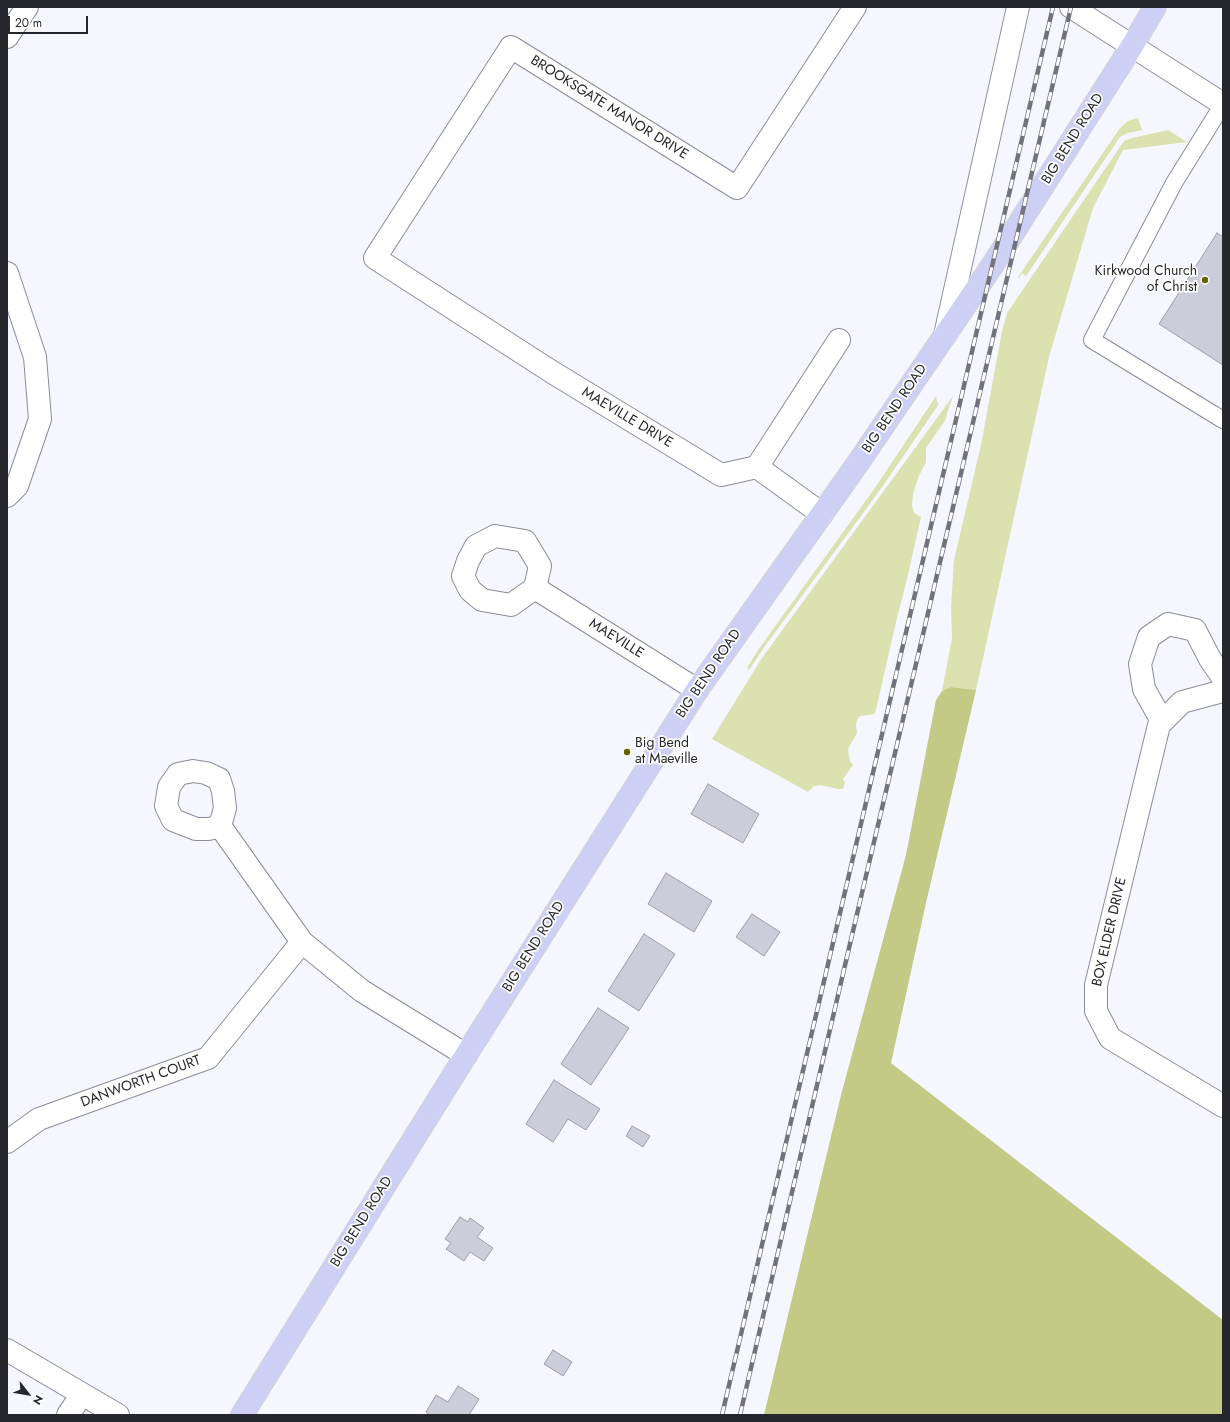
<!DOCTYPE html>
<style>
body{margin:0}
#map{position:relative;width:1230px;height:1422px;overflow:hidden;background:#f5f6ff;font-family:Jost,sans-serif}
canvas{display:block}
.frame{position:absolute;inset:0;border:8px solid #26272c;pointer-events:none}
.north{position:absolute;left:8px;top:1374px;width:40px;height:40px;-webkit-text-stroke:3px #fff;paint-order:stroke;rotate:121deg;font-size:11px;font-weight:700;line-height:16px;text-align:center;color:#26272c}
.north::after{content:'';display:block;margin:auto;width:14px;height:18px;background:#26272c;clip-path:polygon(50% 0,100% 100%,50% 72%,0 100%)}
.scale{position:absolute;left:8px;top:16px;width:80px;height:18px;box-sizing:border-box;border:2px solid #26272c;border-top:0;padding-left:5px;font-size:12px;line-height:14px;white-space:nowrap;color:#26272c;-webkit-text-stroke:3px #fff;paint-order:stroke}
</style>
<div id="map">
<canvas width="1230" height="1422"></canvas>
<div class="frame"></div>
<div class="north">N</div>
<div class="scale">20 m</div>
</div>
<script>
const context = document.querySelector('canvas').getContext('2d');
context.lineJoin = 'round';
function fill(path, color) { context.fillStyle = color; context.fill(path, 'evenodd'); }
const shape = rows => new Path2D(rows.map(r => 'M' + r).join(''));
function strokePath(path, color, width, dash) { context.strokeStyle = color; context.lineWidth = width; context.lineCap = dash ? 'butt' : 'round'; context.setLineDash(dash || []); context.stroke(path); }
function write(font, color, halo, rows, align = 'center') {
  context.font = font + ' Jost,sans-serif'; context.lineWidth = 3.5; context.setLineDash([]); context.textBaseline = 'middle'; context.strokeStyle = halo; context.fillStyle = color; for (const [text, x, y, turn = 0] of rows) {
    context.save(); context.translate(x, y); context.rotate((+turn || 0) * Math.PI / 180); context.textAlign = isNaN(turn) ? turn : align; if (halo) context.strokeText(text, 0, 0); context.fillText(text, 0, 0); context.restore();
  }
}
const green = shape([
 [1138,118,1142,130,1128,133,1120,137,1026,276,1022,273,1019,278,1018,277,1120,128,1128,121],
 [1168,130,1187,142,1123,150,1093,208,1049,357,976,690,951,687,942,691,952,638,951,607,954,560,981,445,1002,331,1007,313,1124,141,1132,138],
 [936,396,937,402,939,404,880,490,765,646,749,670,747,668,758,650,877,485],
 [953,396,947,413,946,419,926,448,926,462,918,478,913,494,912,506,914,513,921,517,907,579,896,622,875,714,860,716,857,720,856,725,857,733,848,749,850,761,853,765,843,779,845,783,843,789,838,789,820,785,814,786,808,792,712,739,762,658]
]);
const forest = shape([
 [951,687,976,690,926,903,891,1063,1223,1320,1223,1415,764,1415,841,1095,906,855,936,700,942,691]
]);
const building = shape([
 [1217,233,1223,237,1223,365,1159,324,1217,233],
 [708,784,759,814,743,843,691,814,708,784],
 [666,873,712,901,694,932,648,904,666,873],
 [752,914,780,932,764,956,736,937,752,914],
 [644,934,675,954,639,1011,608,991,644,934],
 [598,1008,629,1028,591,1085,561,1064,598,1008],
 [554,1080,600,1109,586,1130,568,1119,553,1142,526,1124,554,1080],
 [632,1126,650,1136,643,1147,626,1136,632,1126],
 [460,1217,468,1222,470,1218,484,1228,477,1237,493,1248,484,1261,470,1252,464,1261,446,1249,451,1243,445,1239,460,1217],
 [553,1350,572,1362,563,1376,544,1364,553,1350],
 [458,1386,479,1399,469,1415,430,1415,426,1412,436,1395,448,1402,458,1386]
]);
const lane = shape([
 [1223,104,1174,183,1092,340,1223,420]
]);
const street = shape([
 [1071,7,1132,46],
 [7,37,27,7],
 [7,273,35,357,40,419,17,486,7,496],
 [945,335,1018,7],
 [839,340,757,467,721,475,552,372,375,258,511,47,737,188,855,7],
 [757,467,822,514],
 [535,588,511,605,482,600,470,590,463,576,468,561,476,546,495,536,525,541,540,566,535,588,697,690],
 [1223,691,1182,702,1159,725,1096,985,1096,1011,1110,1038,1223,1106],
 [1162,721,1144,689,1140,664,1149,637,1168,624,1195,630,1210,659,1223,678],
 [220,826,209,829,196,829,173,820,166,806,169,787,178,774,193,771,206,773,219,779,223,791,225,808,220,826,302,942,362,991,466,1055],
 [7,1142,39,1119,208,1058,302,942],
 [7,1350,118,1415],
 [68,1415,82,1394]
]);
const secondary = shape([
 [1132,46,1223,104]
]);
const primary = shape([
 [242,1415,466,1055,697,690,858,463,992,266,1132,46,1155,7]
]);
const rail = shape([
 [722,1415,1053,7],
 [740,1415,853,931,1071,7]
]);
const markers = [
 [1205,280,4,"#606502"],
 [627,752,4,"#606502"]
];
const streetNames = [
 ["BROOKSGATE MANOR DRIVE",609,108,32],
 ["BIG BEND ROAD",1073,139,-58],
 ["BIG BEND ROAD",895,409,-56],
 ["MAEVILLE DRIVE",627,418,31],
 ["MAEVILLE",616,639,32],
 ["BIG BEND ROAD",709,674,-56],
 ["BOX ELDER DRIVE",1110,932,-77],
 ["BIG BEND ROAD",534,947,-58],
 ["DANWORTH COURT",141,1082,-20],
 ["BIG BEND ROAD",362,1222,-58]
];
const poiNames = [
 ["Kirkwood Church",1197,272],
 ["of Christ",1197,288],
 ["Big Bend",635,744,"left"],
 ["at Maeville",635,760,"left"]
];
fill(green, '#dbe1af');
fill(forest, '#c2ca86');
fill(building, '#cccddb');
strokePath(building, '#9b9daa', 1);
strokePath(lane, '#8b8c99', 18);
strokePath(street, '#8b8c99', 24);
strokePath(secondary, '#8b8c99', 24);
strokePath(primary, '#d4d4d5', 24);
strokePath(lane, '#fff', 16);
strokePath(street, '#fff', 22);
strokePath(secondary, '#fff', 22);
strokePath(primary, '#cdcff5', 22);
strokePath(rail, '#72737a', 4.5);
strokePath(rail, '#fff', 3, [9]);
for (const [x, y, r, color] of markers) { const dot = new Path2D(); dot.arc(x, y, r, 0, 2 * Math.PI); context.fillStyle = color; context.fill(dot); strokePath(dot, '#fff', 1.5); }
write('14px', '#26272c', '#fff', streetNames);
write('14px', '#26272c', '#fff', poiNames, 'right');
</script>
